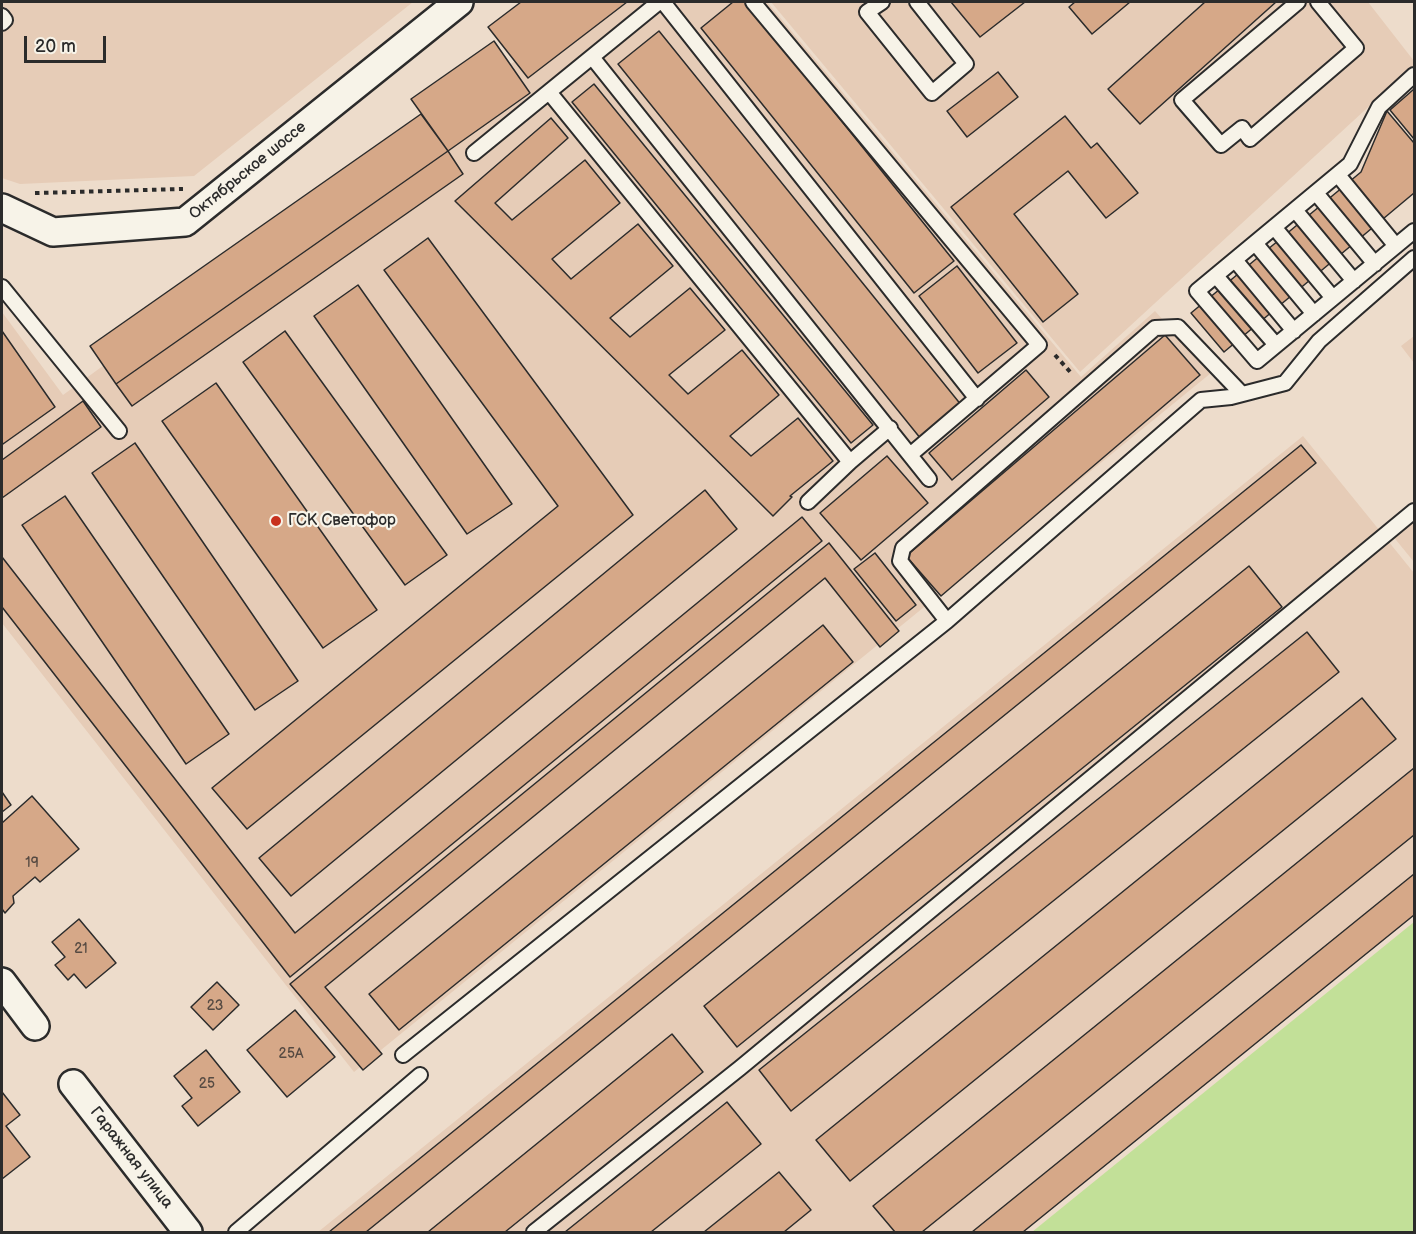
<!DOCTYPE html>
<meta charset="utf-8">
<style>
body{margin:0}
#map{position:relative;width:1416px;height:1234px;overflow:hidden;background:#eddccb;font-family:"Balsamiq Sans",sans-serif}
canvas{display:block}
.frame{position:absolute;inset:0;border:3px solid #2b2b2b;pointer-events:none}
.scale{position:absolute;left:24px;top:36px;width:82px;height:27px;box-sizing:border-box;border:3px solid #2b2b2b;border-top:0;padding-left:8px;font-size:18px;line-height:21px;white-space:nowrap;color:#2b2b2b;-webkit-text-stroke:4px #f7f3e8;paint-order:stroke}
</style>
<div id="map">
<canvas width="1416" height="1234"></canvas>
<div class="frame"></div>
<div class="scale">20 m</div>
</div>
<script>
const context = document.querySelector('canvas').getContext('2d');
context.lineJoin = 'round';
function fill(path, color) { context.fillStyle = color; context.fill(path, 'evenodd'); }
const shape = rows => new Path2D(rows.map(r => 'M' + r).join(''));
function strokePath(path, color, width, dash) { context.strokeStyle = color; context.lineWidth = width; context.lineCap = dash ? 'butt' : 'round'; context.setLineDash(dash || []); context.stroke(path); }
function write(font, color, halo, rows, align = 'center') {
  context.font = font + ' "Balsamiq Sans",sans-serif'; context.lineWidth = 4.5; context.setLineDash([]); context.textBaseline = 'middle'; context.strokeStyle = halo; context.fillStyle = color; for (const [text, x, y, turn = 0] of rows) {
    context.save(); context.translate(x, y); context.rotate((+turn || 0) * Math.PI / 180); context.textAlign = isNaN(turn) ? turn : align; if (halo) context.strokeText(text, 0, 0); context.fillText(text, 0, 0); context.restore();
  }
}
const built = shape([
 [2,2,413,2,194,176,20,184,2,178],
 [589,2,767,2,1081,377,1155,311,1211,373,354,1072,2,623,2,312,63,395,439,121],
 [771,2,1368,2,1414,61,1414,65,1080,372],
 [1414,336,1414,363,1401,346],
 [1303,436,1414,573,1414,914,1024,1232,318,1232],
 [1414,516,1414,562,1392,535]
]);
const green = shape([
 [1414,922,1414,1232,1032,1232]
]);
const building = shape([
 [521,2,627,2,528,78,488,27,521,2],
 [733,2,746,2,954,261,914,293,701,28,733,2],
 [951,2,1025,2,980,37,951,2],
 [1075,2,1130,2,1092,34,1069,7,1075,2],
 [1205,2,1276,2,1140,124,1108,89,1205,2],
 [659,31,962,406,921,439,618,64,659,31],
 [494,41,530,93,448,151,411,99,494,41],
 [998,72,1018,97,967,137,947,111,998,72],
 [594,84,873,425,851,443,572,102,594,84],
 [1414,89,1414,139,1390,110,1414,89],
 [1387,111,1414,143,1414,193,1224,352,1191,313,1361,172,1387,111],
 [421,114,448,151,116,384,90,346,421,114],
 [1065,116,1091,148,1097,143,1138,193,1106,218,1068,171,1014,214,1078,294,1043,322,951,207,1065,116],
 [551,118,568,138,495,203,512,220,585,160,620,203,552,259,571,279,638,224,673,266,610,318,630,337,690,288,725,330,669,375,688,394,742,350,779,395,730,436,751,456,798,418,833,461,790,496,792,497,773,516,455,201,551,118],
 [448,151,463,174,132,406,116,384,448,151],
 [428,238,633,515,247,829,212,788,558,506,384,270,428,238],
 [957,266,1017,343,978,373,919,296,957,266],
 [358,285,512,504,467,534,314,316,358,285],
 [2,331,55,407,3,444,2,442,2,331],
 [285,331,447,555,405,585,243,362,285,331],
 [1165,335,1200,375,941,596,906,556,1165,335],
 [1026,370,1049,397,952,480,929,453,1026,370],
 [216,383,377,610,323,648,162,421,216,383],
 [83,401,101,427,2,498,2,460,83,401],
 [135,443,298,681,255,710,92,473,135,443],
 [1301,445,1316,463,366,1232,329,1232,1301,445],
 [887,456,928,503,861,560,820,513,887,456],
 [705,490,737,529,291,896,259,858,705,490],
 [65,496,229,734,186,764,22,525,65,496],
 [802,517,822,541,290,977,2,607,2,557,295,933,802,517],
 [829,543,899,631,880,647,825,578,325,987,382,1054,363,1070,290,984,829,543],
 [875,553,916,605,896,621,854,569,875,553],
 [1249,566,1282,607,737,1047,704,1006,1249,566],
 [823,625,853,662,399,1030,369,994,823,625],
 [1307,632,1339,672,791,1111,759,1070,1307,632],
 [1362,698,1396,739,850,1181,816,1140,1362,698],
 [1414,768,1414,835,922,1232,895,1232,873,1206,1414,768],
 [2,792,11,805,2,812,2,792],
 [32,796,79,849,40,882,35,877,13,896,14,903,5,913,2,909,2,823,32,796],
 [1414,874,1414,915,1023,1232,972,1232,1414,874],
 [79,919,116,963,86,988,74,974,68,980,55,965,65,957,52,942,79,919],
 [217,982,239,1005,213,1030,191,1007,217,982],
 [295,1010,335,1057,287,1097,247,1050,295,1010],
 [672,1034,703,1072,505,1232,428,1232,672,1034],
 [206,1050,240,1092,198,1126,182,1106,192,1098,174,1076,206,1050],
 [2,1092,20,1115,6,1126,30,1157,2,1179,2,1092],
 [727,1102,761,1144,651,1232,565,1232,727,1102],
 [779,1172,811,1210,784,1232,704,1232,779,1172]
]);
const path = shape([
 [35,193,183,189],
 [1055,355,1072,374]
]);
const service = shape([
 [663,2,977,399],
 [753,2,1039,345,910,455],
 [882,2,867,12,932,93,966,64,917,2],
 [1298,2,1182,100,1221,145,1242,128,1250,139,1356,48,1318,2],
 [2,16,5,20,2,23],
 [592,57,929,479],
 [1414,75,1379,107,1350,164,1197,291,1257,361,1414,231],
 [549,92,850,462],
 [474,153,659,2],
 [1338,175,1396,246],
 [1316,193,1375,264],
 [1295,210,1354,281],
 [1274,227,1333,298],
 [1255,243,1314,314],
 [1235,260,1294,331],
 [1216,276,1276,345],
 [2,287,119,431],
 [808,502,850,462,890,428],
 [947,621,900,561,903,548,1155,328,1178,327,1242,394],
 [403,1055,947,621,1201,400,1231,397,1285,383,1319,341,1414,258],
 [236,1232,420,1075],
 [534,1232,740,1068,1414,511]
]);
const minor = shape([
 [2,208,53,232,185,222,459,2],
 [2,982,35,1026],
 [73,1084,188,1232]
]);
const markers = [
 [276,521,6,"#c8321e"]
];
const numberNames = [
 ["19",32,863],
 ["21",81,949],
 ["23",215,1006],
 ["25А",291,1054],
 ["25",207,1084]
];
const streetNames = [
 ["Октябрьское шоссе",248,171,-39],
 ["Гаражная улица",131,1158,52]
];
const poiNames = [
 ["ГСК Светофор",288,521]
];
fill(built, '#e6ccb7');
fill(green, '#c2e098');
fill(building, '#d6a888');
strokePath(building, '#2b2b2b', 1.5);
strokePath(service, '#2b2b2b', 18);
strokePath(minor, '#2b2b2b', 32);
strokePath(path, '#2b2b2b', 4, [4.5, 4.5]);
strokePath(service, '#f7f3e8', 14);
strokePath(minor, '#f7f3e8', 27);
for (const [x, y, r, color] of markers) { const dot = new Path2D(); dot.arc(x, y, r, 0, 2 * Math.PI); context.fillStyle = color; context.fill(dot); strokePath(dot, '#f7f3e8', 2); }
write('14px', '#564a42', null, numberNames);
write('16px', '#2b2b2b', '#f7f3e8', streetNames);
write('16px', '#2b2b2b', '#f7f3e8', poiNames, 'left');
</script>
